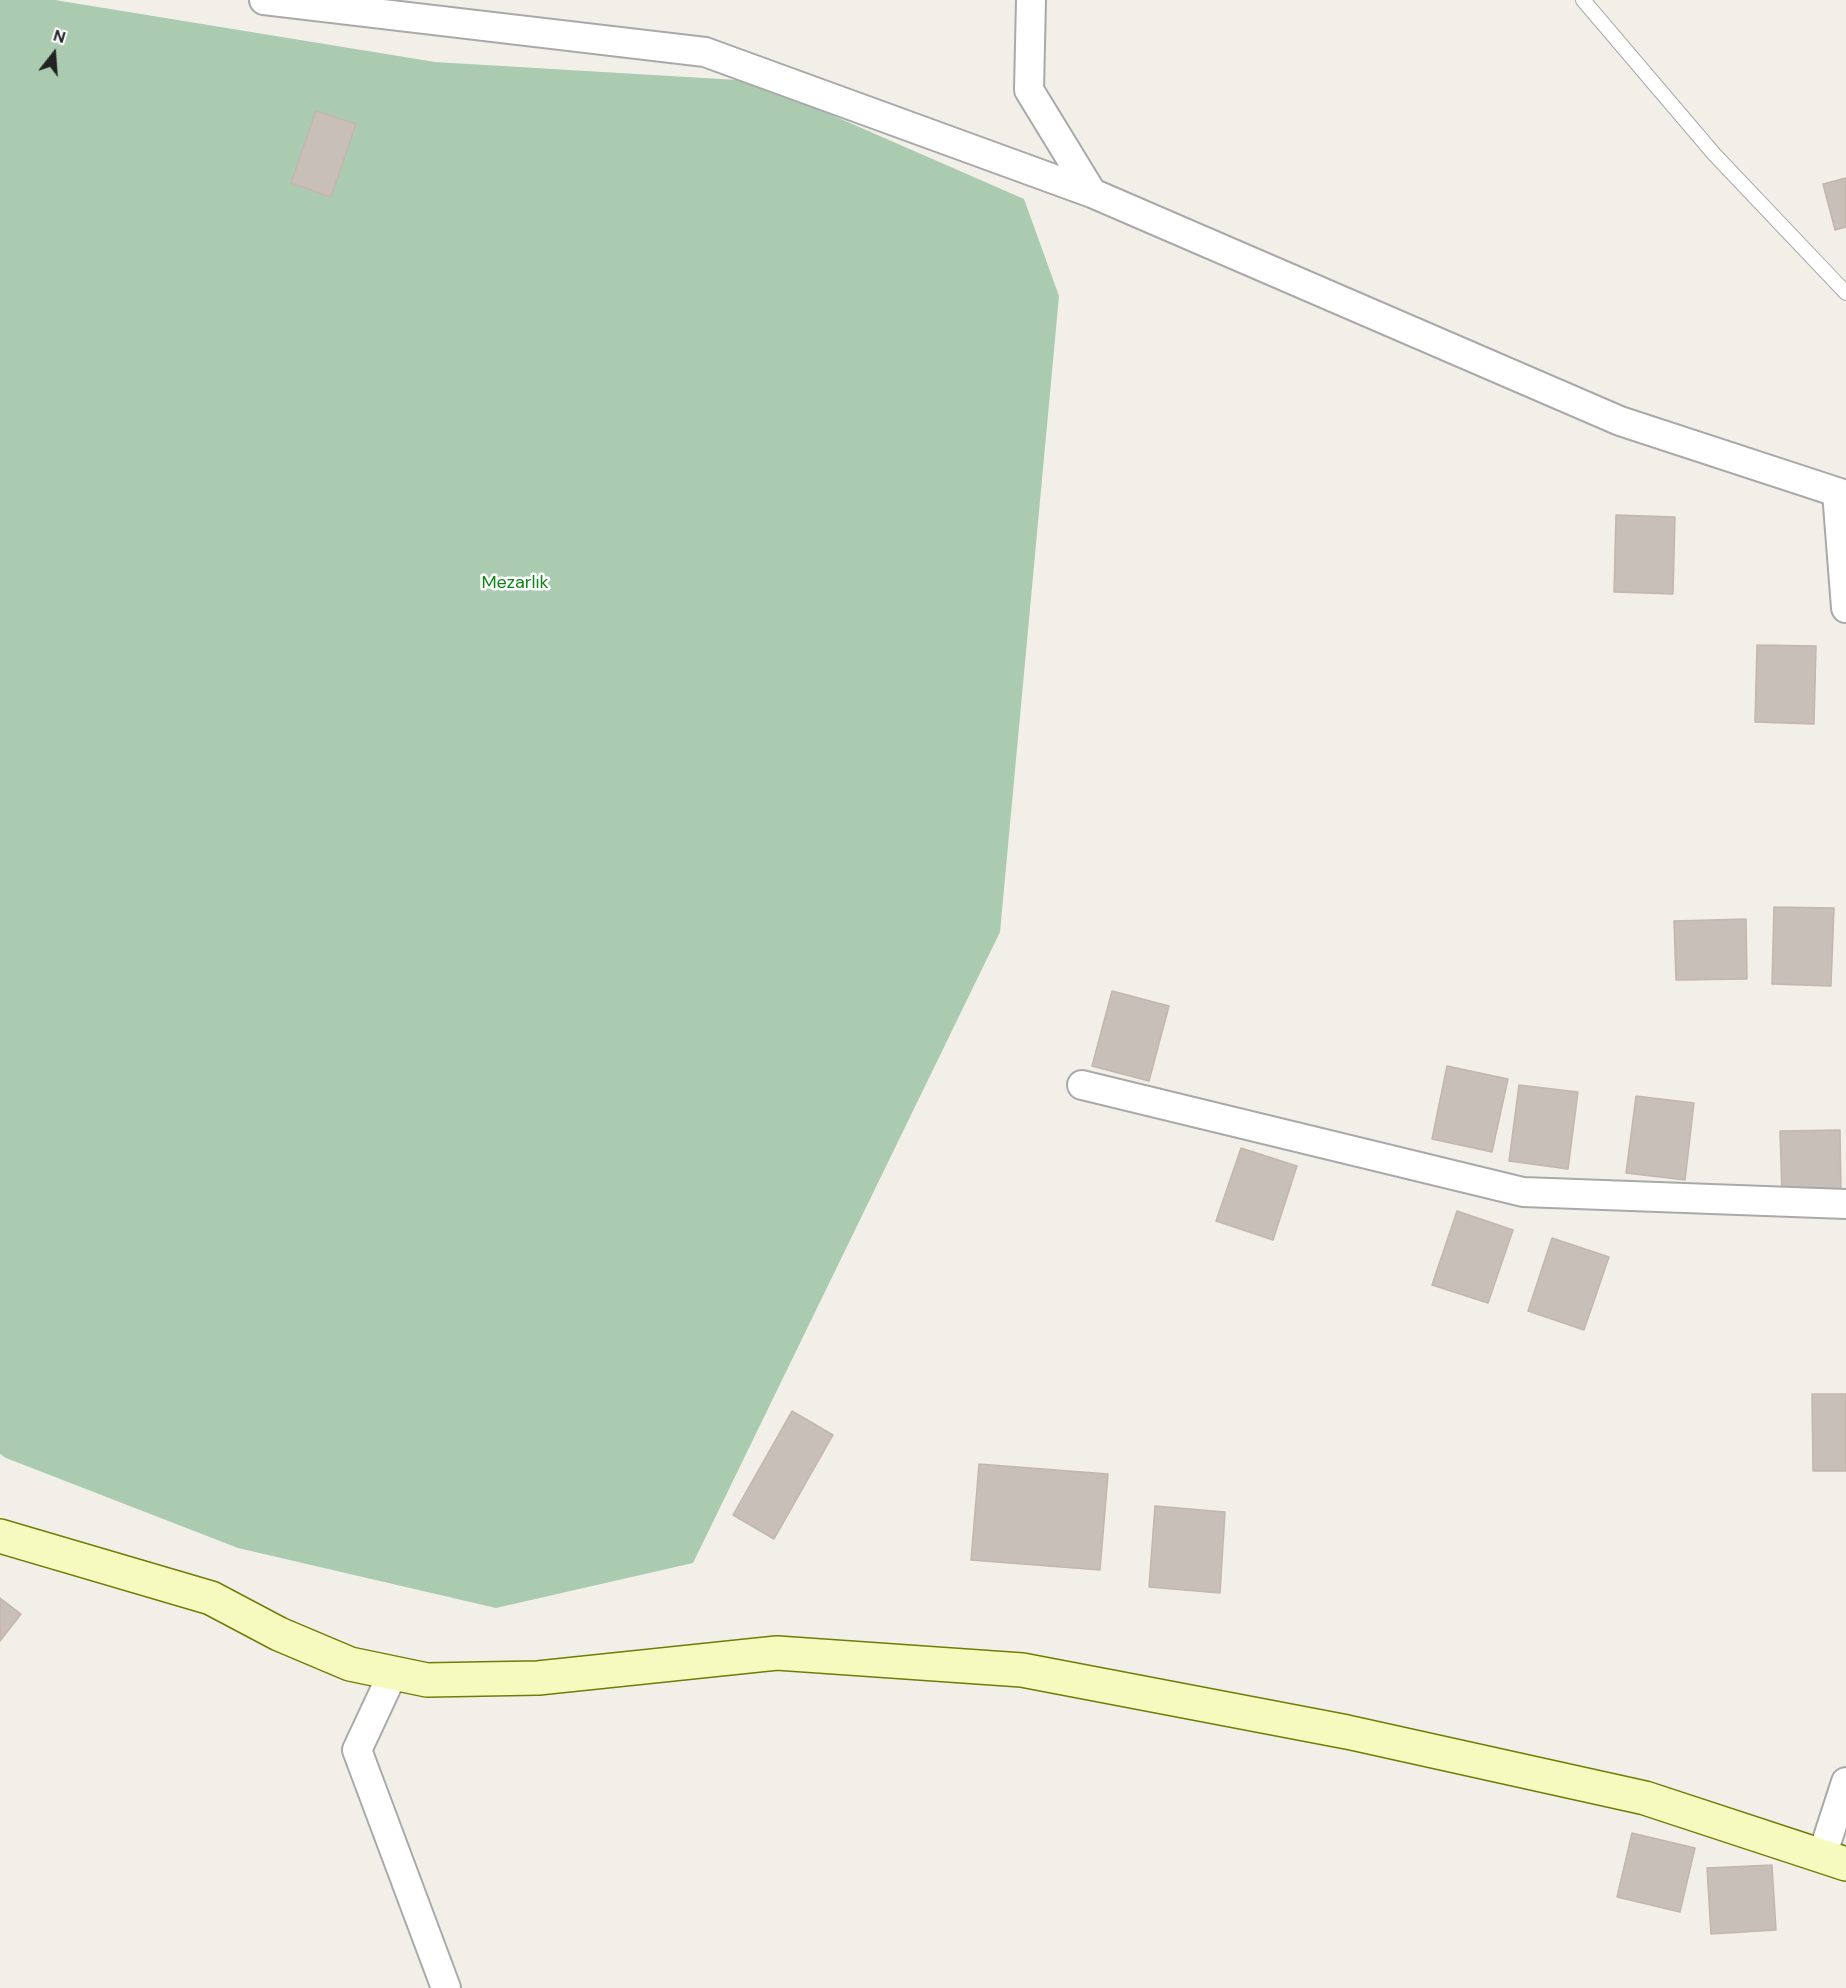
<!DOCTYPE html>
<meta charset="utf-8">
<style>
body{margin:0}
#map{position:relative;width:1846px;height:1988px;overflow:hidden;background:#f2efe9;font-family:"DM Sans",sans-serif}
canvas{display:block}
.north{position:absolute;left:24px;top:24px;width:60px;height:60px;-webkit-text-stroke:4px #fff;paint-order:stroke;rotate:17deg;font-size:16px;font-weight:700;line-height:24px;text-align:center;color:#222}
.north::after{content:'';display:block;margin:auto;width:21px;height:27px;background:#222;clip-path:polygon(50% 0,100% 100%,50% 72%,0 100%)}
</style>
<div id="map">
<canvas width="1846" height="1988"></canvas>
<div class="north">N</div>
</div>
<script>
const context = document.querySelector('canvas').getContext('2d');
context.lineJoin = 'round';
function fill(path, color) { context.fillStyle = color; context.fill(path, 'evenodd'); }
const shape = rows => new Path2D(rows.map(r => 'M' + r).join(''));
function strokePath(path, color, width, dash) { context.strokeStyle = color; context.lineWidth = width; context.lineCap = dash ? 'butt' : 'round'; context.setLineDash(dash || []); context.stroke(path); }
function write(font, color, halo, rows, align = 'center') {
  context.font = font + ' "DM Sans",sans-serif'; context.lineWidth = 5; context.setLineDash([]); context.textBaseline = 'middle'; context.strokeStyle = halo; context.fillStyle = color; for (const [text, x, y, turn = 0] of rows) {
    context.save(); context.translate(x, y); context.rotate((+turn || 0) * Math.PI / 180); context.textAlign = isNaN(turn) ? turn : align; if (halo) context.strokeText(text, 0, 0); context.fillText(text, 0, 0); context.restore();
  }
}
const cemetery = shape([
 [0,0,55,0,435,62,754,81,1024,199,1059,296,1000,932,693,1563,496,1608,238,1548,6,1458,0,1454]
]);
const building = shape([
 [316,111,356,124,331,197,291,183,316,111],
 [1846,178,1846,227,1835,230,1823,184,1846,178],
 [1616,515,1675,517,1673,594,1614,592,1616,515],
 [1757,645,1816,646,1814,724,1755,722,1757,645],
 [1774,907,1834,908,1831,986,1772,984,1774,907],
 [1746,919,1747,979,1676,980,1674,921,1746,919],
 [1112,991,1169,1006,1149,1081,1092,1066,1112,991],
 [1447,1066,1508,1079,1492,1152,1432,1139,1447,1066],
 [1519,1085,1578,1092,1568,1169,1509,1161,1519,1085],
 [1636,1096,1694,1103,1685,1180,1626,1173,1636,1096],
 [1840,1130,1841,1193,1782,1194,1780,1131,1840,1130],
 [1241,1148,1297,1166,1273,1240,1216,1221,1241,1148],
 [1457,1211,1513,1230,1488,1303,1432,1285,1457,1211],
 [1552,1238,1609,1257,1584,1330,1528,1311,1552,1238],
 [1812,1394,1846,1394,1846,1471,1813,1471,1812,1394],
 [792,1411,833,1435,774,1539,733,1515,792,1411],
 [979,1464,1108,1474,1100,1570,971,1560,979,1464],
 [1155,1506,1225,1512,1220,1593,1149,1587,1155,1506],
 [0,1598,21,1614,0,1641,0,1598],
 [1632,1833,1695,1848,1680,1912,1617,1897,1632,1833],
 [1772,1865,1776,1930,1711,1934,1707,1868,1772,1865]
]);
const lane = shape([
 [1583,0,1714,154,1846,293]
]);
const street = shape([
 [264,0,705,52,1092,193],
 [1031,0,1029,90,1092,193,1620,421,1846,495],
 [1837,492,1846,608],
 [1082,1085,1523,1192,1846,1204],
 [393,1673,357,1750,446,1988],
 [1822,1856,1846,1782]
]);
const secondary = shape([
 [0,1536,211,1598,279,1634,350,1664,427,1680,538,1678,777,1653,1022,1670,1347,1732,1645,1798,1846,1864]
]);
const parkNames = [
 ["Mezarlık",515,583]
];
fill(cemetery, '#aacbaf');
fill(building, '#c7bfb8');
strokePath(building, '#c4b6ab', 1.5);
strokePath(lane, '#a9a9a9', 16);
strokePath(street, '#a9a9a9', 32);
strokePath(secondary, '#707d05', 36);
strokePath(lane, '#fff', 14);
strokePath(street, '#fff', 28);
strokePath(secondary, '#f7fabf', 33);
write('18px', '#0c8416', '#fff', parkNames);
</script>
